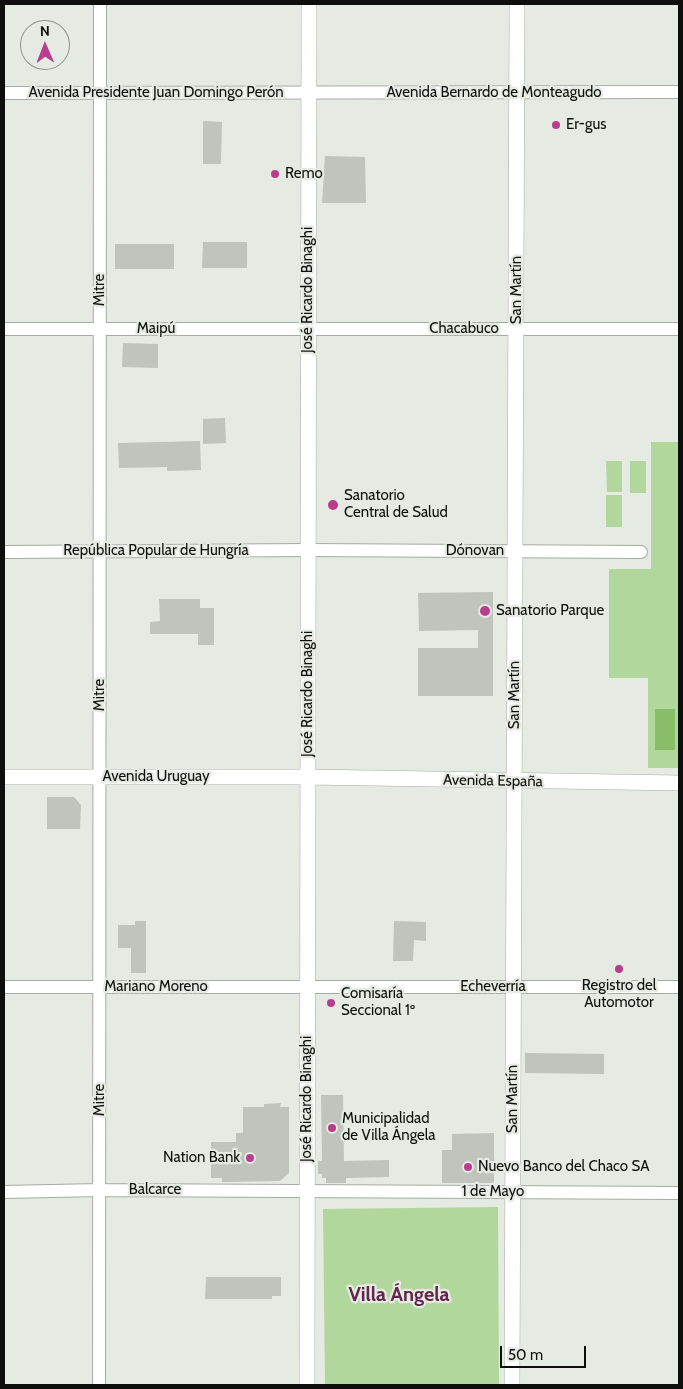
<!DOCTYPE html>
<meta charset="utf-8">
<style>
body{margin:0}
#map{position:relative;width:683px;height:1389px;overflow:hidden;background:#e5eae2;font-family:Cabin,sans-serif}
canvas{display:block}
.frame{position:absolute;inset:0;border:5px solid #0e0f0d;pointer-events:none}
.north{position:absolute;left:20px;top:20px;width:50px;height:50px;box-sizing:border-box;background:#e5eae2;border:1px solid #8f928d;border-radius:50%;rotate:359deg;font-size:14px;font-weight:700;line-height:20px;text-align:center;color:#0e0f0d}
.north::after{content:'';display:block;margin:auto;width:18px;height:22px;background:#b93d8e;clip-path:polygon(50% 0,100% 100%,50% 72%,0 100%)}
.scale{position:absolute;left:500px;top:1346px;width:86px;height:22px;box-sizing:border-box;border:2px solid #0e0f0d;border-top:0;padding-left:6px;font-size:15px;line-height:18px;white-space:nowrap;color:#0e0f0d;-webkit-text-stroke:4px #e5eae2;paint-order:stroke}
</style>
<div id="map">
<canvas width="683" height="1389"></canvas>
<div class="frame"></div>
<div class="north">N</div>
<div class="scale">50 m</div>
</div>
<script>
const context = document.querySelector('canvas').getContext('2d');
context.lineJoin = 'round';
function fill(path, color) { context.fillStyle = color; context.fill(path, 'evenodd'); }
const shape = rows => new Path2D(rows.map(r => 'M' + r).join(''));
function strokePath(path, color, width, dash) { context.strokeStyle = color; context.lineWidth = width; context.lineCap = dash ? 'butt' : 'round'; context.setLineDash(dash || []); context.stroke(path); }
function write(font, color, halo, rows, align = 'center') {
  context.font = font + ' Cabin,sans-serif'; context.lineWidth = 4.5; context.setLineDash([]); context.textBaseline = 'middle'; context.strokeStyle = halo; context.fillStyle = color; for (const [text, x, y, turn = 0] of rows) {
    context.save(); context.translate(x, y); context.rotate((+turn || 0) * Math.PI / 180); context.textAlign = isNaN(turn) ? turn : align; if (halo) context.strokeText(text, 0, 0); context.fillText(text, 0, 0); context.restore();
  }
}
const green = shape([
 [651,442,679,442,679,768,648,768,648,678,609,678,609,569,651,569],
 [606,461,622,461,622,492,607,492],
 [630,461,646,461,646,493,630,493],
 [606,495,622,495,622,527,606,527],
 [498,1207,499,1384,325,1385,323,1209]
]);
const water = shape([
 [655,709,675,709,675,750,655,750]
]);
const building = shape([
 [203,121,222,122,221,164,203,164],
 [325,156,365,157,366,203,322,203],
 [203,242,247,242,247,268,202,268],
 [115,244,174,244,174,269,115,269],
 [123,343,158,344,158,368,122,367],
 [225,418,226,443,203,444,203,419],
 [200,441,201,470,167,471,167,467,119,468,118,443],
 [493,592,493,696,418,696,418,648,478,648,478,630,419,631,418,593],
 [159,599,200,599,200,608,214,608,214,645,198,645,198,634,150,634,150,622,160,621],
 [47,797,74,797,81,805,80,829,47,829],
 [135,921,146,921,146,973,131,973,131,948,118,948,118,925,135,925],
 [394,921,426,922,426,941,414,940,413,961,393,961],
 [525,1053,604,1054,604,1074,525,1073],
 [321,1095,343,1095,344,1161,389,1160,389,1177,346,1178,346,1183,326,1183,326,1178,322,1178,322,1174,318,1174,318,1161,322,1161],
 [281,1103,280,1107,289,1107,289,1173,280,1181,222,1182,222,1178,211,1178,211,1142,236,1142,236,1133,243,1133,243,1107,264,1107,264,1104],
 [494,1133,494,1183,442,1183,442,1150,452,1150,452,1134],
 [206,1277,281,1277,281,1296,272,1296,272,1299,205,1299]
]);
const minor = shape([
 [4,93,679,92],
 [4,329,679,329],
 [4,552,308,550,641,552],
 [4,987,679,987],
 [4,1192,100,1190,679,1193],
 [99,1385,100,4]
]);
const tertiary = shape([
 [4,777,308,777,679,783],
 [307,1385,309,4],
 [512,1385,517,4]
]);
const markers = [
 [556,125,5,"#b93d8e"],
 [275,174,5,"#b93d8e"],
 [333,505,6,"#b93d8e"],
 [485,611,6,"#b93d8e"],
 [619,969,5,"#b93d8e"],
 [331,1003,5,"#b93d8e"],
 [332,1128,5,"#b93d8e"],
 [250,1158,5,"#b93d8e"],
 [468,1167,5,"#b93d8e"]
];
const streetNames = [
 ["Avenida Presidente Juan Domingo Perón",156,93],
 ["Avenida Bernardo de Monteagudo",494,93],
 ["Mitre",100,290,-90],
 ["José Ricardo Binaghi",308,290,-90],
 ["San Martín",517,290,-90],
 ["Maipú",156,329],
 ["Chacabuco",464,329],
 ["República Popular de Hungría",156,551],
 ["Dónovan",475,551],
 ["José Ricardo Binaghi",308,694,-90],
 ["Mitre",100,695,-90],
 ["San Martín",515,695,-90],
 ["Avenida Uruguay",156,777],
 ["Avenida España",493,781,1],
 ["Mariano Moreno",156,987],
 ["Echeverría",493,987],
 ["José Ricardo Binaghi",307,1099,-90],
 ["San Martín",513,1099,-90],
 ["Mitre",100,1100,-90],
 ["Balcarce",155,1190],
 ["1 de Mayo",493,1192]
];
const poiNames = [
 ["Er-gus",566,125],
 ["Remo",285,174],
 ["Sanatorio",344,496],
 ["Central de Salud",344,513],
 ["Sanatorio Parque",496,611],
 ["Registro del",619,986,"center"],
 ["Automotor",619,1003,"center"],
 ["Comisaría",341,994],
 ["Seccional 1º",341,1011],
 ["Municipalidad",342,1119],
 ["de Villa Ángela",342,1136],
 ["Nation Bank",240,1158,"right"],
 ["Nuevo Banco del Chaco SA",478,1167]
];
const districtNames = [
 ["Villa Ángela",399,1295]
];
fill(green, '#b1d79c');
fill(water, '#88be67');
fill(building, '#bfc4bd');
strokePath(minor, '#a6aba4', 14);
strokePath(tertiary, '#a6aba4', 16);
strokePath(minor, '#fff', 12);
strokePath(tertiary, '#fff', 15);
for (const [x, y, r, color] of markers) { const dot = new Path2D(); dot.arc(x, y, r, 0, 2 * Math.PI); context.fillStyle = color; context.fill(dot); strokePath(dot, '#e5eae2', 2); }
write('15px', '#0e0f0d', '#e5eae2', streetNames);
write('15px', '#0e0f0d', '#e5eae2', poiNames, 'left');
write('bold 20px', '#62254c', '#e5eae2', districtNames);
</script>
